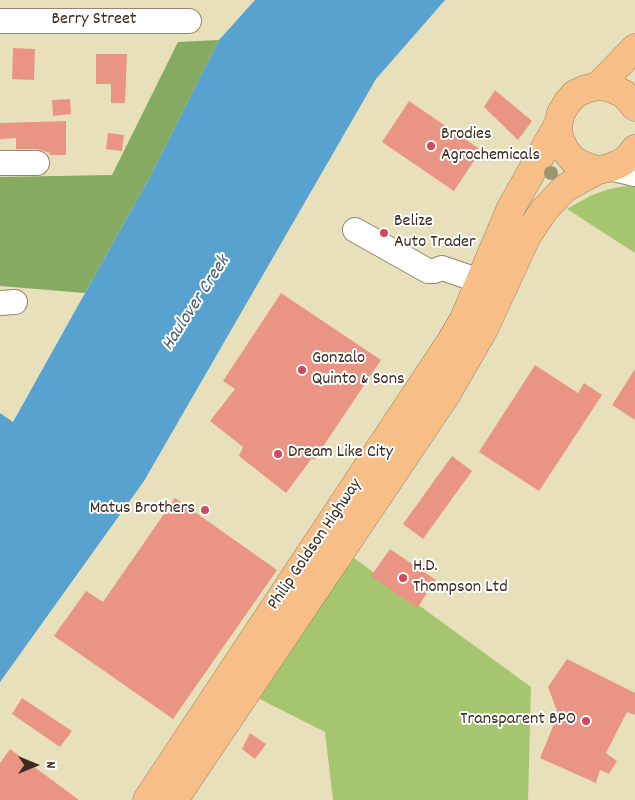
<!DOCTYPE html>
<style>
body{margin:0}
#map{position:relative;width:635px;height:800px;overflow:hidden;background:#e8e0bb;font-family:Dekko,sans-serif}
canvas{display:block}
.north{position:absolute;left:10px;top:740px;width:50px;height:50px;-webkit-text-stroke:4px #fff;paint-order:stroke;rotate:90deg;font-size:14px;font-weight:700;line-height:20px;text-align:center;color:#3b2a1e}
.north::after{content:'';display:block;margin:auto;width:18px;height:22px;background:#3b2a1e;clip-path:polygon(50% 0,100% 100%,50% 72%,0 100%)}
</style>
<div id="map">
<canvas width="635" height="800"></canvas>
<div class="north">N</div>
</div>
<script>
const context = document.querySelector('canvas').getContext('2d');
context.lineJoin = 'round';
function fill(path, color) { context.fillStyle = color; context.fill(path, 'evenodd'); }
const shape = rows => new Path2D(rows.map(r => 'M' + r).join(''));
function strokePath(path, color, width, dash) { context.strokeStyle = color; context.lineWidth = width; context.lineCap = dash ? 'butt' : 'round'; context.setLineDash(dash || []); context.stroke(path); }
function write(font, color, halo, rows, align = 'center') {
  context.font = font + ' Dekko,sans-serif'; context.lineWidth = 4; context.setLineDash([]); context.textBaseline = 'middle'; context.strokeStyle = halo; context.fillStyle = color; for (const [text, x, y, turn = 0] of rows) {
    context.save(); context.translate(x, y); context.rotate((+turn || 0) * Math.PI / 180); context.textAlign = isNaN(turn) ? turn : align; if (halo) context.strokeText(text, 0, 0); context.fillText(text, 0, 0); context.restore();
  }
}
const green = shape([
 [626,186,635,187,635,253,567,209,590,196,609,189],
 [354,558,531,687,528,800,333,800,325,732,256,697]
]);
const forest = shape([
 [219,40,151,175,85,293,0,286,0,177,112,175,178,42]
]);
const water = shape([
 [255,0,445,0,376,79,144,481,0,682,0,413,13,422,151,175,219,40]
]);
const building = shape([
 [13,48,35,49,34,80,12,79],
 [96,54,127,54,125,103,111,103,111,84,96,84],
 [495,90,532,121,518,140,484,107],
 [70,99,71,114,53,116,52,100],
 [409,101,481,150,454,191,382,142],
 [66,121,66,155,50,155,50,153,37,149,16,149,16,138,0,139,0,123],
 [108,133,124,135,122,151,106,149],
 [281,293,381,360,314,460,312,458,286,493,239,456,243,447,210,421,235,389,223,381],
 [535,365,578,393,584,383,602,395,539,491,479,452],
 [635,369,635,420,612,405],
 [452,456,472,471,423,539,403,524],
 [175,498,277,570,173,719,54,636,86,591,103,602],
 [390,549,436,580,417,608,371,576],
 [567,659,635,693,635,715,627,712,606,753,617,761,609,774,600,770,596,783,540,758,558,714,548,687],
 [22,698,72,731,60,747,12,714],
 [250,733,266,744,255,759,242,749],
 [10,749,79,800,0,800,0,763]
]);
const minor = shape([
 [0,21,189,21],
 [0,163,37,163],
 [609,168,635,174],
 [355,230,428,271,434,271,442,268,480,281],
 [0,303,15,302]
]);
const major = shape([
 [598,86,635,48],
 [635,107,624,94,611,88,598,86,586,89,575,94,567,103,561,113,558,125,559,137,565,150,574,161,587,167,598,170,609,168,619,164,628,158,635,149],
 [147,800,451,341,464,319,511,208,558,125],
 [174,800,446,395,484,329,527,236,544,210,565,188,598,170]
]);
const trees = [
 [551,173]
];
const markers = [
 [431,146,5,"#d1495b"],
 [384,233,5,"#d1495b"],
 [302,370,5,"#d1495b"],
 [278,454,5,"#d1495b"],
 [205,510,5,"#d1495b"],
 [403,578,5,"#d1495b"],
 [586,721,5,"#d1495b"]
];
const streetNames = [
 ["Berry Street",94,21],
 ["Philip Goldson Highway",316,545,-56]
];
const poiNames = [
 ["Brodies",441,136],
 ["Agrochemicals",441,157],
 ["Belize",394,223],
 ["Auto Trader",394,244],
 ["Gonzalo",312,360],
 ["Quinto & Sons",312,381],
 ["Dream Like City",288,454],
 ["Matus Brothers",195,510,"right"],
 ["H.D.",413,568],
 ["Thompson Ltd",413,589],
 ["Transparent BPO",576,721,"right"]
];
const waterNames = [
 ["Haulover Creek",197,304,-57]
];
fill(green, '#a5c66e');
fill(forest, '#84ab61');
fill(water, '#58a2d0');
fill(building, '#ea9584');
strokePath(minor, '#92856c', 26);
strokePath(major, '#92856c', 29);
strokePath(minor, '#fff', 24);
strokePath(major, '#f7be87', 28);
context.fillStyle = '#9a9672';
for (const [x, y] of trees) { context.beginPath(); context.arc(x, y, 7, 0, 2 * Math.PI); context.fill(); }
for (const [x, y, r, color] of markers) { const dot = new Path2D(); dot.arc(x, y, r, 0, 2 * Math.PI); context.fillStyle = color; context.fill(dot); strokePath(dot, '#fff', 2); }
write('18px', '#3b2a1e', '#fff', streetNames);
write('18px', '#3b2a1e', '#fff', poiNames, 'left');
write('italic 19px', '#48606e', '#fff', waterNames);
</script>
